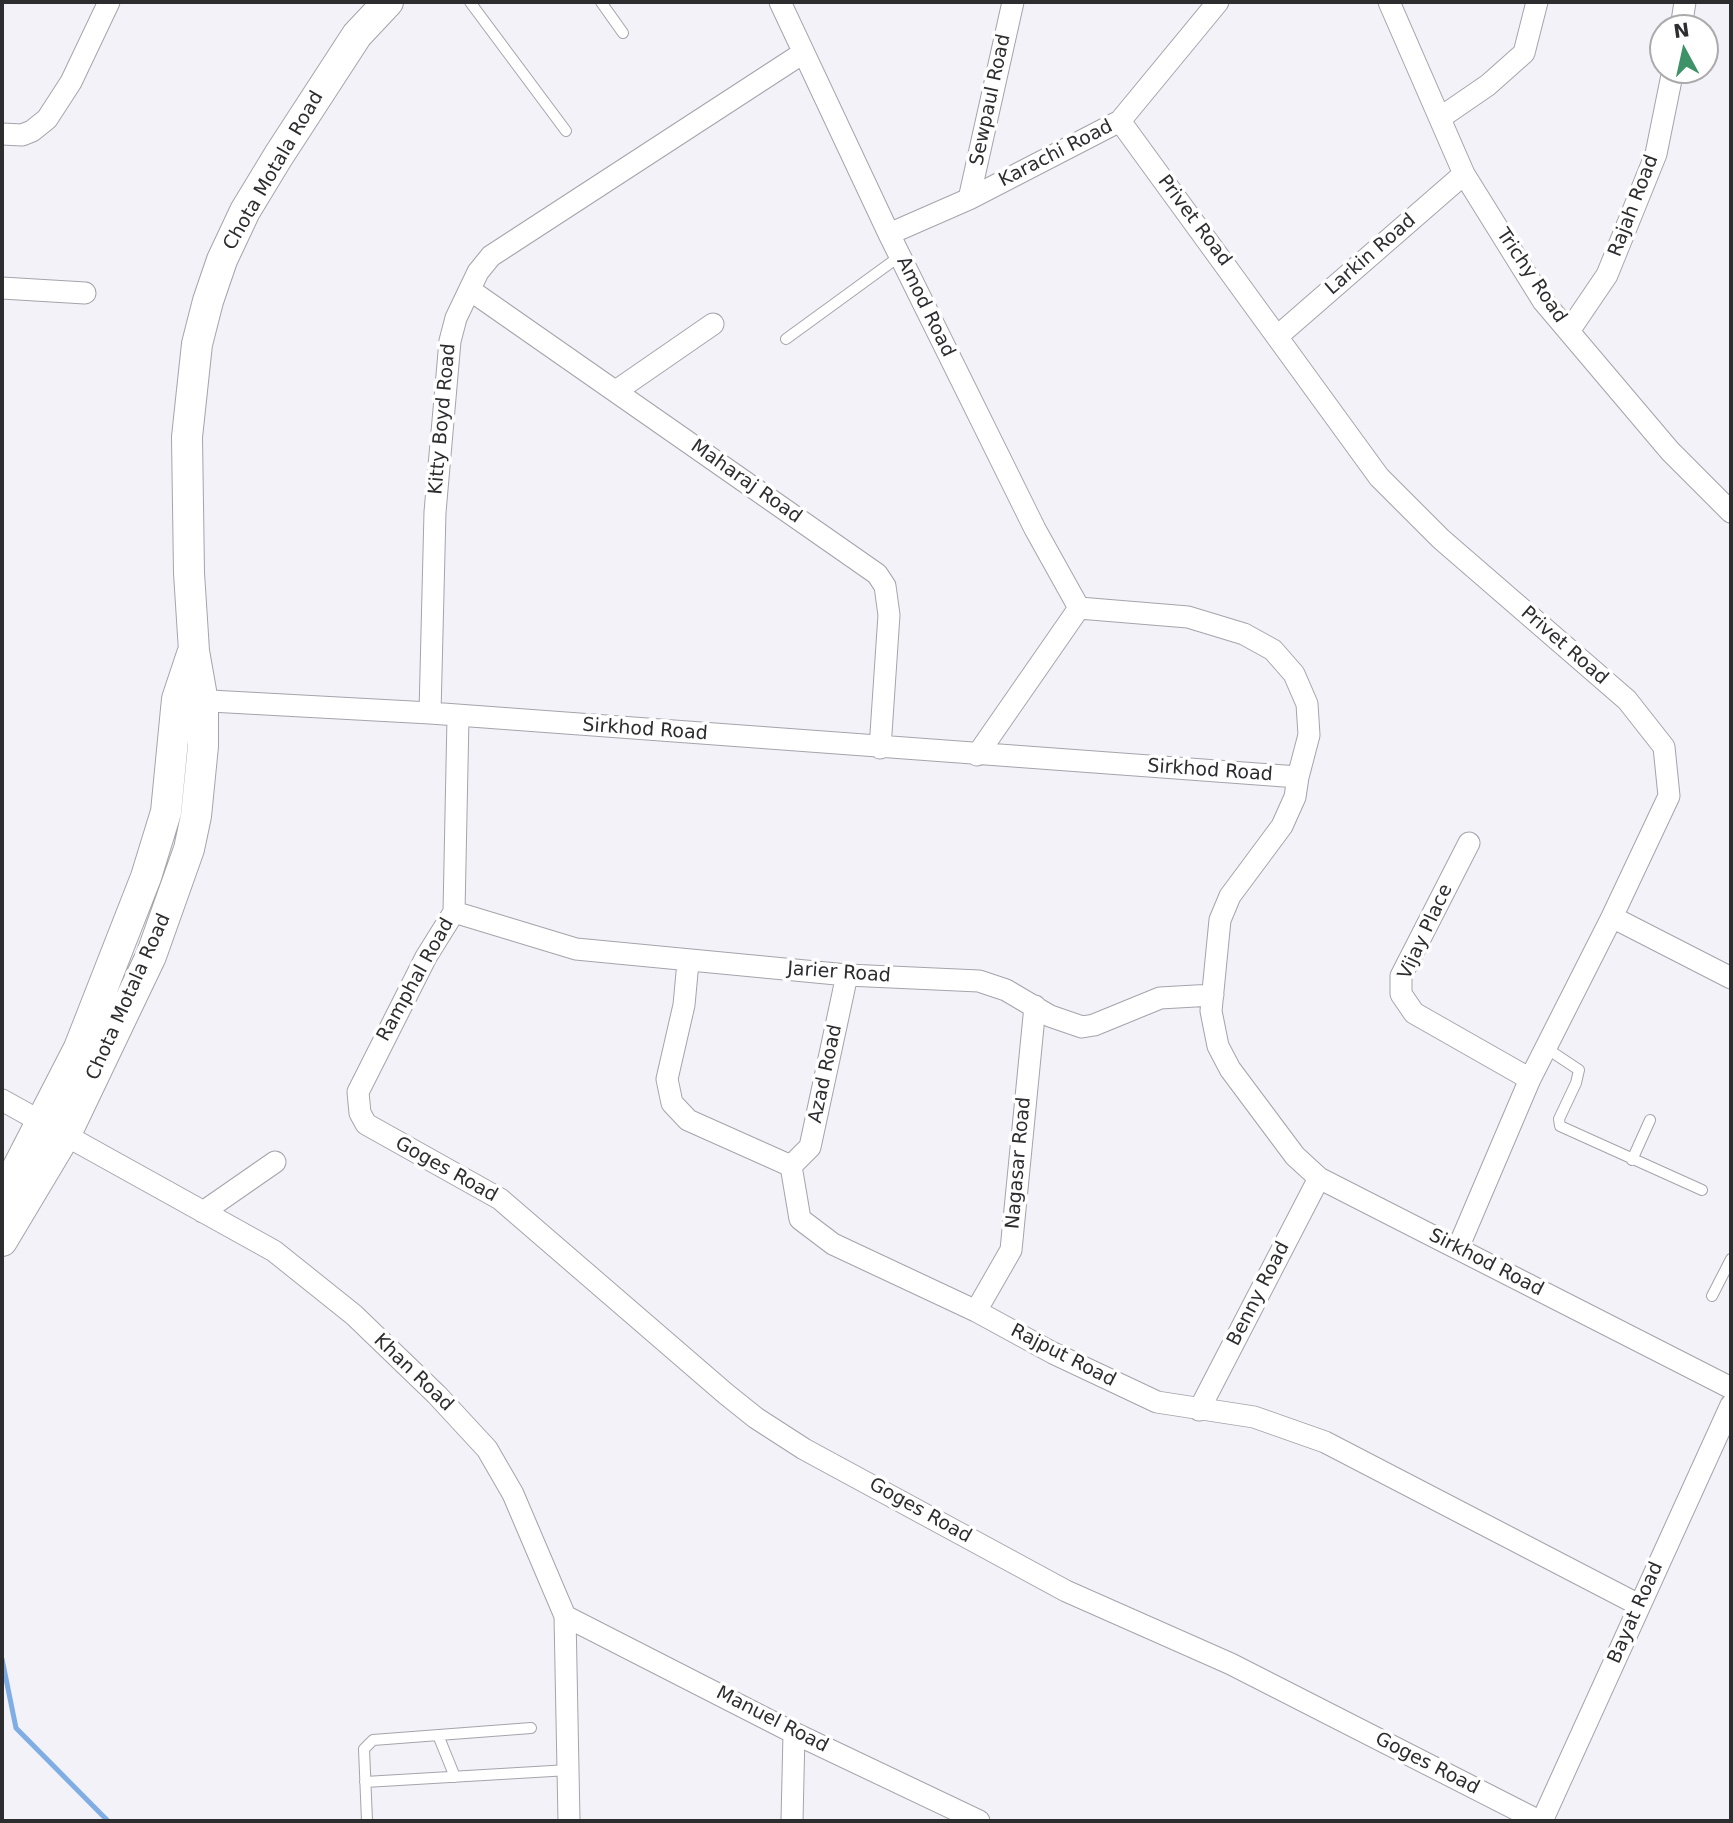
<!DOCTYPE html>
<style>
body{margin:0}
#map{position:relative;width:1733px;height:1823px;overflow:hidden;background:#f3f2f9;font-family:"DejaVu Sans",sans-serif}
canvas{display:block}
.frame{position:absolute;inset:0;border:4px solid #2d2d30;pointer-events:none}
.north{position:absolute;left:1649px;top:14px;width:70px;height:70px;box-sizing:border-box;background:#fff;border:2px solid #ababac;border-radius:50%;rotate:352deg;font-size:19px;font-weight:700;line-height:28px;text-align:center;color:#2d2d30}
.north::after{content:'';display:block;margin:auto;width:24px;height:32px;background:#3d9367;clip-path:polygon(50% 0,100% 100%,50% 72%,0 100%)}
</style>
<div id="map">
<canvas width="1733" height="1823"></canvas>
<div class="frame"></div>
<div class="north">N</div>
</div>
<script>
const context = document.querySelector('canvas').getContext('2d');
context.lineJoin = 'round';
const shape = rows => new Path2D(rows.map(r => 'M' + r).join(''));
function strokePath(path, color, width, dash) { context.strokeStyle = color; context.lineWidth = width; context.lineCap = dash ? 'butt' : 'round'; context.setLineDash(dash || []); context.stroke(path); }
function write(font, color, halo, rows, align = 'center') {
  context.font = font + ' "DejaVu Sans",sans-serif'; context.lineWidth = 7; context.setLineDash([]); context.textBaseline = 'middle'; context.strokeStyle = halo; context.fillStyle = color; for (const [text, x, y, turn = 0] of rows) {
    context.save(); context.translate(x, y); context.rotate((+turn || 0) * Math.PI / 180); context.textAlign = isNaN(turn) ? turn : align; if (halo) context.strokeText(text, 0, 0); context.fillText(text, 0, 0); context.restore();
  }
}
const stream = shape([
 [2,1659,16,1728,108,1821]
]);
const lane = shape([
 [470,2,566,131],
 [601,2,623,33],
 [786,339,900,256],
 [1546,1048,1579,1070,1576,1083,1559,1119,1560,1126,1702,1190],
 [1632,1160,1650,1120],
 [1712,1296,1731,1259],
 [438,1735,455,1777],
 [365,1782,569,1770],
 [367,1821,364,1749,373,1740,531,1728]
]);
const street = shape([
 [780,2,889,234,1035,529,1079,608,977,755],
 [1389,2,1464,174,1543,301,1670,451,1731,512],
 [1681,28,1685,2],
 [1440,118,1488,85,1524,53,1537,2],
 [1120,121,1379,477,1441,539,1627,700,1664,747,1669,796,1612,917,1530,1079,1458,1248],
 [2,134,22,135,32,131,47,119,71,82,109,2],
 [969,199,1013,2],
 [889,234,969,199,1120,121,1218,2],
 [2,288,85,293],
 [470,290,877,574,885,586,889,615,880,748],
 [1569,331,1607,275,1656,154,1673,70],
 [1279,335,1464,174],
 [616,391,713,324],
 [1079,608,1188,617,1244,634,1273,650,1294,674,1307,704,1309,735,1298,777],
 [192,700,430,713,1298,777,1295,797,1282,826,1230,896,1220,920,1211,1011,1218,1046,1230,1069,1295,1156,1319,1178,1731,1388],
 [430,713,435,512,450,341,456,318,478,272,491,256,803,53],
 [458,717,454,912,426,957,358,1092,360,1113,366,1124,500,1199,726,1394,756,1418,804,1449,1066,1591,1231,1664,1539,1821],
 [1469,843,1401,976,1401,994,1414,1013,1530,1079],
 [454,912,576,949,847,975,979,981,1006,990,1050,1016,1082,1027,1094,1025,1160,998,1213,995],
 [1612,917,1731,978],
 [688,962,684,1005,667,1079,672,1103,688,1120,791,1166,800,1219,833,1244,976,1311,1053,1353,1157,1402,1254,1417,1325,1442,1639,1605],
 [2,1100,274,1251,354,1315,437,1395,487,1449,513,1494,565,1616,569,1821],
 [791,1166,810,1147,847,975],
 [203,1212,275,1162],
 [976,1311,1011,1250,1035,1006],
 [1199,1410,1319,1178],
 [565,1616,794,1733,979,1821],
 [792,1821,794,1733],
 [1542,1821,1731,1405]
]);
const secondary = shape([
 [2,1198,79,1048,146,877,166,812,177,699,192,654],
 [2,1241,66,1134,151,956,189,849,196,816,203,746,203,702,194,651,189,573,187,437,197,344,208,301,222,260,245,211,279,155,357,35,388,2]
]);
const streetNames = [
 ["Sewpaul Road",991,100,-78],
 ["Karachi Road",1056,154,-27],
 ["Chota Motala Road",274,171,-60],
 ["Rajah Road",1634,206,-69],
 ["Privet Road",1194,221,53],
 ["Larkin Road",1371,255,-41],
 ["Trichy Road",1531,276,56],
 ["Amod Road",925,307,64],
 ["Kitty Boyd Road",443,419,-85],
 ["Maharaj Road",746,482,35],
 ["Privet Road",1564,646,41],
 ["Sirkhod Road",645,730,4],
 ["Sirkhod Road",1210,771,4],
 ["Vijay Place",1426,932,-65],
 ["Jarier Road",839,973,4],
 ["Ramphal Road",416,980,-61],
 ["Chota Motala Road",129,997,-66],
 ["Azad Road",826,1074,-78],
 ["Nagasar Road",1019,1163,-85],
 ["Goges Road",446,1170,29],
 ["Sirkhod Road",1486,1263,27],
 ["Benny Road",1259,1294,-63],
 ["Rajput Road",1063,1356,27],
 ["Khan Road",413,1373,44],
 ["Goges Road",920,1511,29],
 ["Bayat Road",1636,1613,-66],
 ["Manuel Road",772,1720,27],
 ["Goges Road",1427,1764,27]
];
strokePath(stream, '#7fade4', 5);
strokePath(lane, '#a4a4ab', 12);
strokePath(street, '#a4a4ab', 23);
strokePath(secondary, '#a4a4ab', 32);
strokePath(lane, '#fff', 10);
strokePath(street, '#fff', 21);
strokePath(secondary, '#fff', 30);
write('19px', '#2d2d30', '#fff', streetNames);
</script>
